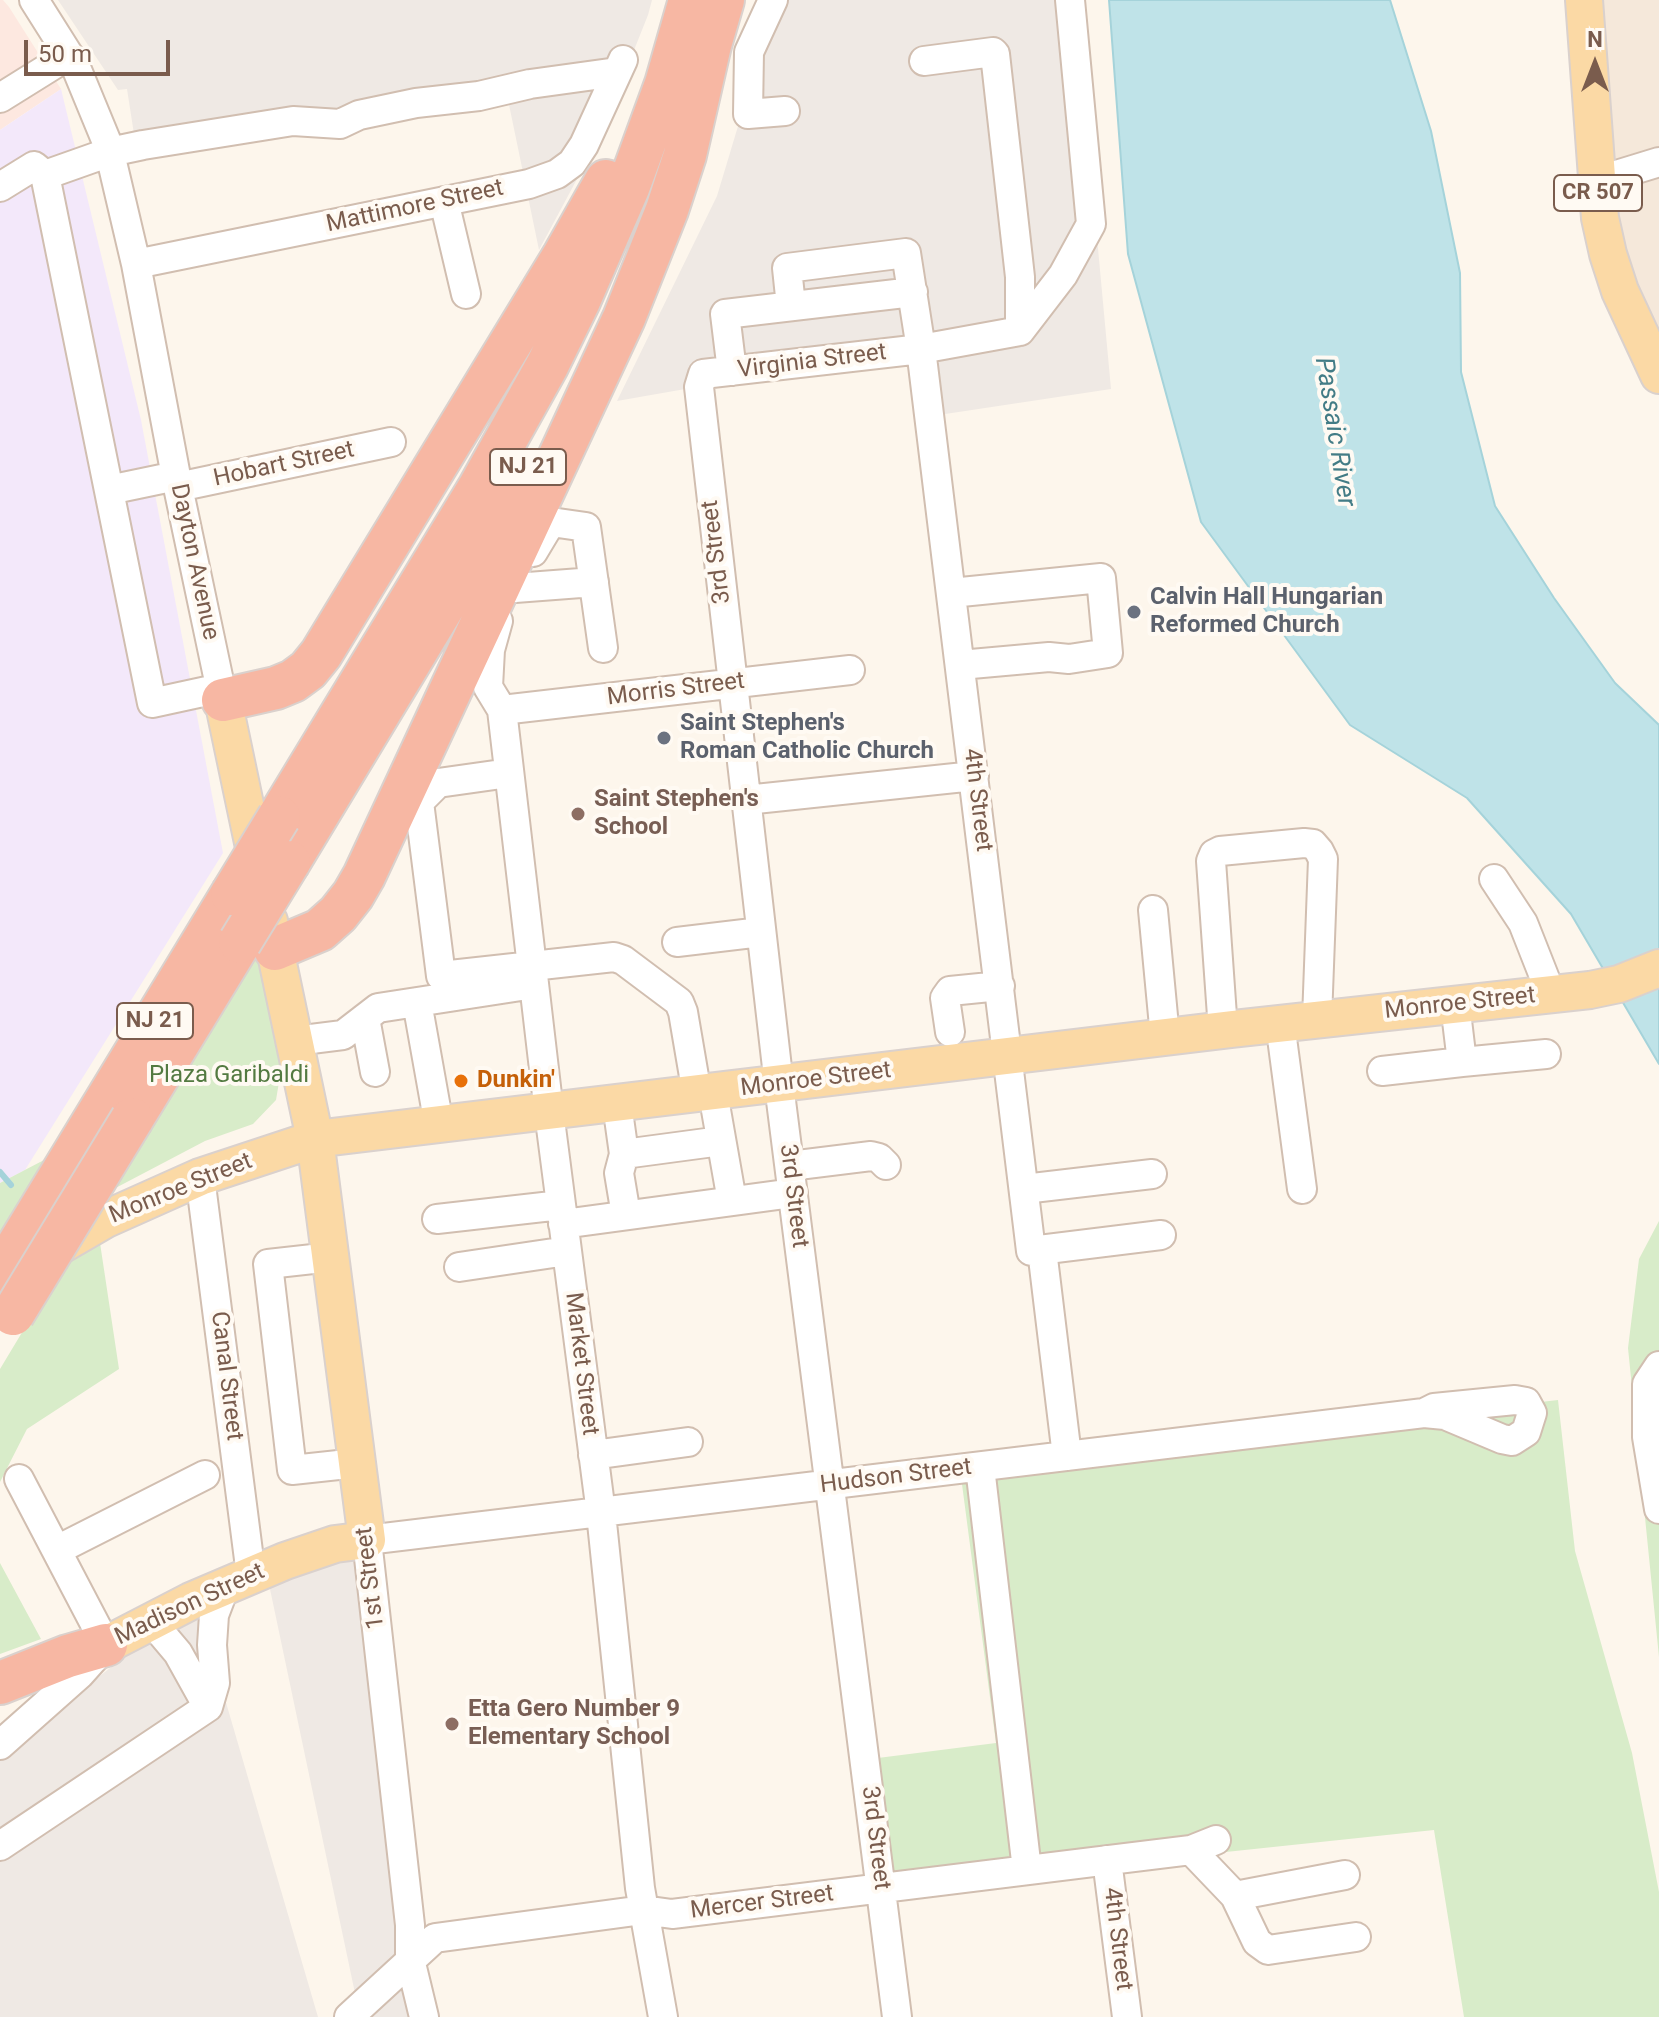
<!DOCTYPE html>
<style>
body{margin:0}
#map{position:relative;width:1659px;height:2017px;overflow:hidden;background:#fdf6ec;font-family:Roboto,sans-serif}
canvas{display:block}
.north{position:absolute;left:1555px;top:24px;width:80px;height:80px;-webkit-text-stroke:6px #fffaf3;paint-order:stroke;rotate:0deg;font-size:22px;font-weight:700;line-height:32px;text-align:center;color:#7a5c4d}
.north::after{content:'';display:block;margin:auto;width:28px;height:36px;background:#7a5c4d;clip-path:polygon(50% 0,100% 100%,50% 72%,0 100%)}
.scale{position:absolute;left:24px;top:40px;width:146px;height:36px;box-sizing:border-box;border:4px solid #7a5c4d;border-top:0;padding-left:10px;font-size:24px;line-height:28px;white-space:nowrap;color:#7a5c4d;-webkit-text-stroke:6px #fffaf3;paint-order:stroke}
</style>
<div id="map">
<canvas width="1659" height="2017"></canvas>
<div class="north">N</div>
<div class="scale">50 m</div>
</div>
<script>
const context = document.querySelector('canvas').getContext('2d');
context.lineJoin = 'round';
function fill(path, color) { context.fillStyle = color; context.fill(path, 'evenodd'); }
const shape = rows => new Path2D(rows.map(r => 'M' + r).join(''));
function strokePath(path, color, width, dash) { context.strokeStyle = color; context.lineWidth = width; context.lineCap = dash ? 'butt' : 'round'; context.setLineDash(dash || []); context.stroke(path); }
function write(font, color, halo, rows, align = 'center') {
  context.font = font + ' Roboto,sans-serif'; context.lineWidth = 8; context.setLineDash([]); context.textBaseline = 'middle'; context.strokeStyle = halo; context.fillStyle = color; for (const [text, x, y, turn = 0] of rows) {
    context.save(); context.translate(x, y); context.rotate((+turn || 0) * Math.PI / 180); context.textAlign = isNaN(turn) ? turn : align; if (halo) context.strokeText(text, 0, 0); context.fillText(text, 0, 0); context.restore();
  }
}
const residential = shape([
 [1600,0,1659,0,1659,338,1622,260,1616,219]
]);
const commercial = shape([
 [0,0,3,0,9,7,61,89,0,130]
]);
const industrial = shape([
 [58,0,652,0,648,15,599,138,539,250,506,90,136,147,127,89,118,90],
 [776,0,1075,0,1111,389,932,416,924,347,617,401,717,196],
 [370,1537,428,2017,360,2017,266,1570],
 [196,1600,318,2017,0,2017,0,1755]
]);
const education = shape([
 [61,89,141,420,223,853,25,1170,0,1183,0,130]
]);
const green = shape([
 [254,944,281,1070,276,1100,253,1124,205,1141,106,1193,0,1232,0,1183,153,1103],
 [1659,1221,1659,1657,1628,1348,1639,1259],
 [100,1243,119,1369,27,1429,0,1482,0,1369,65,1261],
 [1558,1400,1575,1551,1632,1753,1659,1892,1659,2017,1464,2017,1434,1830,885,1888,870,1759,996,1743,960,1469],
 [0,1563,41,1639,0,1654]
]);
const water = shape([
 [1109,0,1390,0,1431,131,1460,273,1461,372,1495,506,1554,598,1615,683,1659,725,1659,1064,1571,914,1467,798,1350,725,1201,522,1128,254,1109,0]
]);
const stream = shape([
 [0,1172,11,1185]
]);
const minor = shape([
 [34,0,75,65,108,145,136,264,178,487,223,700],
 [773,0,749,52,748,114,785,111],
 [924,61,993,52,995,54,1020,277,1020,331],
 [0,98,69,55],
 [45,175,110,152,143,145,293,121,340,124,359,115,416,103,479,96,530,84,617,72],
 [1597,181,1659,162],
 [0,187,34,166,45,175,152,703,221,688],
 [444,201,466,294],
 [136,264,529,184,557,174,572,163,584,145,623,60],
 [791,306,787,268,906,253,921,349,1031,1251,1161,1235],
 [732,371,725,314,913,292],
 [178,487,391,442],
 [109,490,176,476],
 [533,552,551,522,586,527,603,648],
 [515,588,594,582],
 [951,593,1101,578,1108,653,1069,659,1049,657,960,665],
 [498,621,490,650,488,687,502,710,549,1112,601,1513,640,1888,663,2017],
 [502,710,850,670],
 [509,773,438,783,419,802,441,976,614,957,623,960,679,1002,683,1012,697,1094],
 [746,800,974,776],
 [1494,879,1523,923,1551,994],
 [1153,910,1165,1037],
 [677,942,761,932],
 [417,1002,439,1125],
 [365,1018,375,1072],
 [1280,1023,1302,1189],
 [1223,1030,1211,861,1214,854,1220,851,1304,843,1313,844,1319,851,1323,859,1317,1019],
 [950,1032,945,998,950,991,1000,986],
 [295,1041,343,1035,378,1008,521,986],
 [1462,1062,1546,1054],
 [1382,1071,1462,1062,1455,1004],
 [713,1093,732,1201],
 [617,1104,624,1154,619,1173,626,1215],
 [624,1154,721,1141],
 [790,1166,871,1156,879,1158,886,1165],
 [200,1177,251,1575],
 [1024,1189,1152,1174],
 [437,1219,561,1205],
 [563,1224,793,1193],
 [1042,1250,1067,1456],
 [331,1257,268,1264,292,1470,357,1463],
 [459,1267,567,1251],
 [1659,1366,1647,1384,1647,1437,1659,1509],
 [593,1455,688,1442],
 [980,1467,1027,1870],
 [57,1550,205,1475],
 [151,1621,178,1653,208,1707],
 [0,1745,80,1674,106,1645,19,1479],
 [0,1846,208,1707,215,1683,212,1645,214,1615,225,1586],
 [1191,1850,1235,1896,1257,1942,1268,1950,1356,1937],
 [1107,1860,1127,2017],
 [1235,1896,1345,1875],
 [349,2017,435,1938,643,1910,672,1914,1093,1862,1191,1850,1216,1840],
 [424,2017,410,1959,410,1925,367,1540,1424,1413,1445,1415,1502,1439,1512,1441,1526,1432,1532,1413,1526,1402,1515,1400,1434,1408,1424,1413],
 [897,2017,779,1085,699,387,703,374,921,349,1020,331,1063,275,1091,224,1070,0]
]);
const major = shape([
 [1584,0,1600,218,1608,254,1620,291,1659,375],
 [223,700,259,871],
 [49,1252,106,1219,200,1177,315,1139,1232,1029,1590,990,1619,984,1659,968],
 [106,1645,191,1601,285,1561,335,1544,367,1540,315,1139,269,921]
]);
const highway = shape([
 [702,73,723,0],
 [223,700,276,688,293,681,308,670,321,654,563,257,606,181],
 [279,817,479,488,547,366,579,301,628,188,666,84,690,0],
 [289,862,524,473],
 [275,949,320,930,338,914,353,895,364,876,624,318,667,210,685,155,710,45],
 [132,1119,240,942],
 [0,1275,232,894],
 [0,1683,68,1656,106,1645]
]);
const highwayBridge = shape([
 [232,894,279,817],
 [240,942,289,862],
 [13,1314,132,1119]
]);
const markers = [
 [1134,612,8,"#6b7280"],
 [664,738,8,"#6b7280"],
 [578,814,8,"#8d6e63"],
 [461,1081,8,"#e8710a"],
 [452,1724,8,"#8d6e63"]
];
const shields = [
 [1598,193,88],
 [528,467,76],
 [155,1021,76]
];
const shieldNames = [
 ["CR 507",1598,193],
 ["NJ 21",528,467],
 ["NJ 21",155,1021]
];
const streetNames = [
 ["Mattimore Street",415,207,-12],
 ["Virginia Street",812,362,-7],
 ["Hobart Street",284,465,-12],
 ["3rd Street",717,552,-97],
 ["Dayton Avenue",194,562,78],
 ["Morris Street",676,690,-7],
 ["4th Street",977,800,83],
 ["Monroe Street",1460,1004,-6],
 ["Monroe Street",816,1080,-7],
 ["Monroe Street",181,1189,-22],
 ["3rd Street",793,1196,83],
 ["Market Street",581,1364,83],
 ["Canal Street",226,1376,83],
 ["Hudson Street",896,1477,-7],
 ["1st Street",371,1578,-97],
 ["Madison Street",190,1605,-25],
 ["3rd Street",875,1838,83],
 ["Mercer Street",762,1903,-7],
 ["4th Street",1117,1939,83]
];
const worshipNames = [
 ["Calvin Hall Hungarian",1150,598],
 ["Reformed Church",1150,626],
 ["Saint Stephen's",680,724],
 ["Roman Catholic Church",680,752]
];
const educationNames = [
 ["Saint Stephen's",594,800],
 ["School",594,828],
 ["Etta Gero Number 9",468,1710],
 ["Elementary School",468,1738]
];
const parkNames = [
 ["Plaza Garibaldi",229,1076]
];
const foodNames = [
 ["Dunkin'",477,1081]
];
const waterNames = [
 ["Passaic River",1334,432,81]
];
fill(residential, '#f5e8da');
fill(commercial, '#fde8e0');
fill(industrial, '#efe9e4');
fill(education, '#f3e8fa');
fill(green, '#d8ecc9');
fill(water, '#bfe3e8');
strokePath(water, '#a5d3da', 2);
strokePath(stream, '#a5d3da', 6);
strokePath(minor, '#d1beb0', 32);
strokePath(major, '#dad1cd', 40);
strokePath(highway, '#dad1cd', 46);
strokePath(minor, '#fff', 28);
strokePath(major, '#fbd9a5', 36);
strokePath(highway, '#f7b7a3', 42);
strokePath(highwayBridge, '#dad1cd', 46, []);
strokePath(highwayBridge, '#f7b7a3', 42);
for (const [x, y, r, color] of markers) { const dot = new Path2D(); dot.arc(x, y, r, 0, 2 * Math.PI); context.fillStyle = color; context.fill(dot); strokePath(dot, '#fffaf3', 3); }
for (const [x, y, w] of shields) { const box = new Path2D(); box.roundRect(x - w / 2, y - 18, w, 36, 6); context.fillStyle = '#fffaf3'; context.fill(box); strokePath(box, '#7a5c4d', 2); }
write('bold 22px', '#7a5c4d', null, shieldNames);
write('24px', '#7a5c4d', '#fffaf3', streetNames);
write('bold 24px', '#5b616d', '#fffaf3', worshipNames, 'left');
write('bold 24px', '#785e54', '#fffaf3', educationNames, 'left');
write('24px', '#537a41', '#fffaf3', parkNames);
write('bold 24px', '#c56008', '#fffaf3', foodNames, 'left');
write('italic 26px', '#437c86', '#fffaf3', waterNames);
</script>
